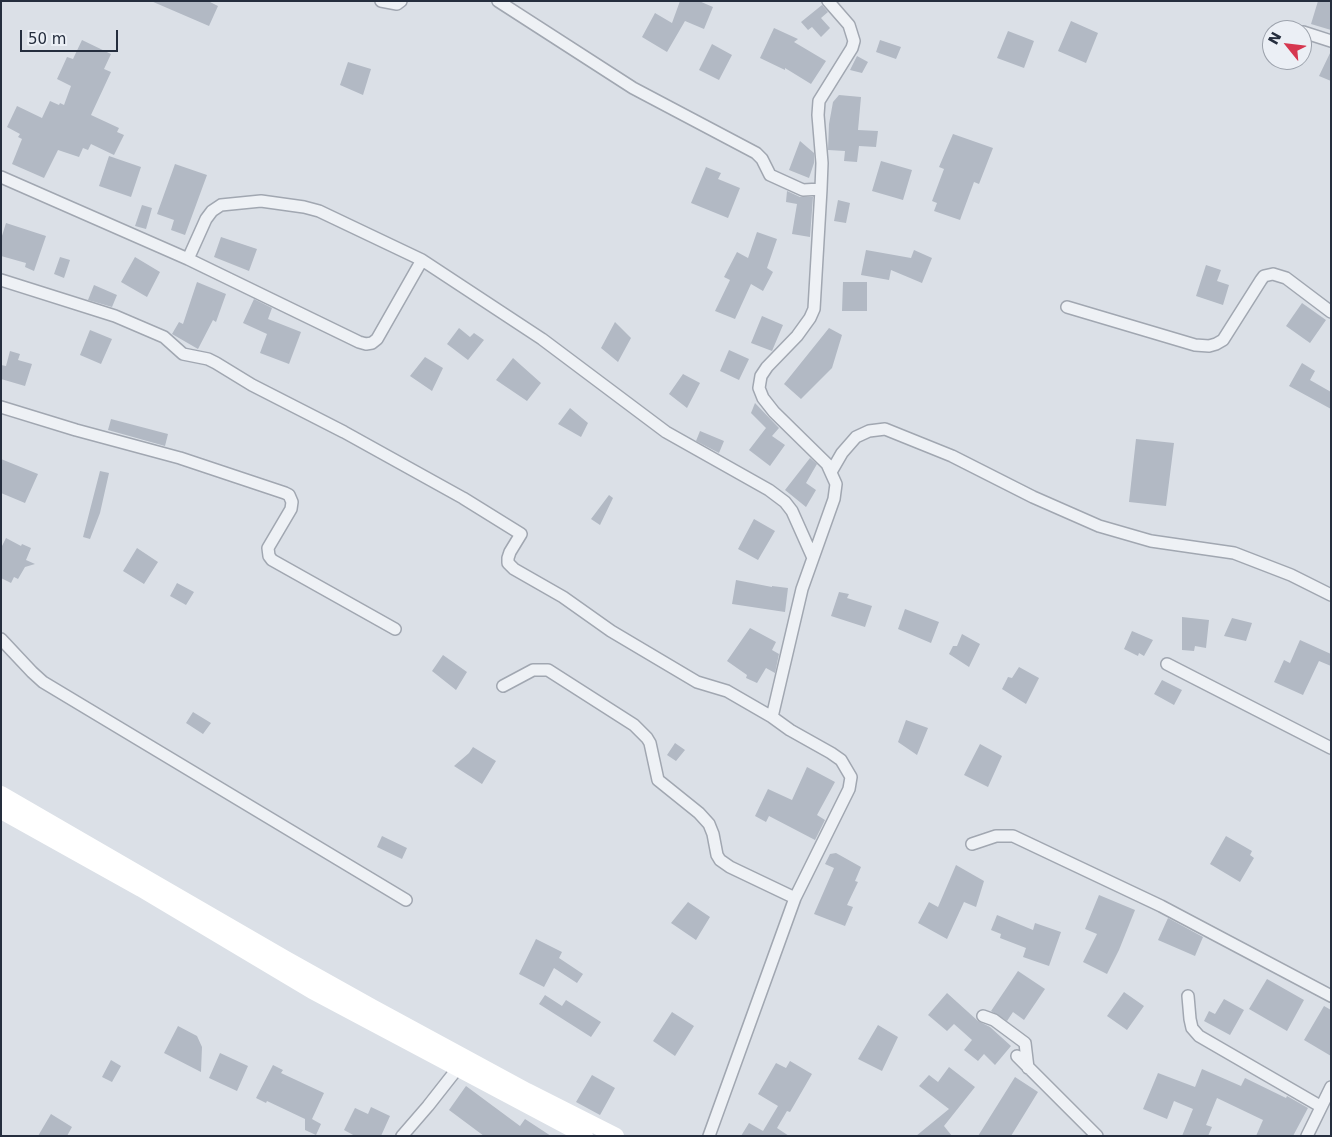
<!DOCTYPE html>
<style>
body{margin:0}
#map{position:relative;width:1332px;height:1137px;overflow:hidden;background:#dbe0e7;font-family:"DejaVu Sans",sans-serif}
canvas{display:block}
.frame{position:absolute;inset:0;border:2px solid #252e3e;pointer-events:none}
.north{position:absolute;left:1262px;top:20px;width:50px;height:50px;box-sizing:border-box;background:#ebeff5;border:1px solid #9ca2ac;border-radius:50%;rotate:299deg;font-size:14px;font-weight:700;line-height:20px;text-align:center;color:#252e3e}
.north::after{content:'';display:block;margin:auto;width:18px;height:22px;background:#d6374f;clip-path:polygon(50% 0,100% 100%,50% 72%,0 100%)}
.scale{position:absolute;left:20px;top:30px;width:98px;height:22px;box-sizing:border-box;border:2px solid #252e3e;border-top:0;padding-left:6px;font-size:15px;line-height:18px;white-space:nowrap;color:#252e3e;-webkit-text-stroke:4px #ebeff5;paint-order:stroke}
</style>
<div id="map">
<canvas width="1332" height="1137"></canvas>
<div class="frame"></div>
<div class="north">N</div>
<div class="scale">50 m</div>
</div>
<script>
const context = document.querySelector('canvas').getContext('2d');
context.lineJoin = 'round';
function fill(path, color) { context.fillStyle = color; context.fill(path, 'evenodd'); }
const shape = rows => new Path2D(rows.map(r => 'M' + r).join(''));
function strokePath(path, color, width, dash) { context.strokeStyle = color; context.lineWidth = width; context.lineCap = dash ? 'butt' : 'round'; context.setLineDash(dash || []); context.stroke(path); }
const building = shape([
 [151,1,208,1,218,6,209,26],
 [680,1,699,1,713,7,704,29,685,21,667,52,642,37,655,13,672,23],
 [1318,1,1331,1,1331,30,1311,24],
 [822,5,828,12,821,18,830,28,821,37,812,27,808,30,801,22],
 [1071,21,1098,33,1086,63,1058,51],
 [774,28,798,39,794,42,826,61,811,84,785,68,785,70,760,58],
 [1008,31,1034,41,1024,68,997,58],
 [82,40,111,54,104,69,111,72,91,115,119,128,117,132,124,135,114,155,91,144,88,150,83,148,79,157,58,150,44,178,12,164,22,139,18,137,20,134,7,127,17,106,42,118,50,101,59,105,60,103,64,105,71,86,57,79,67,57,73,59],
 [880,40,901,47,896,59,876,52],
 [712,44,732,55,719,80,699,70],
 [1331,51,1331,81,1319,76],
 [857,56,868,62,862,73,850,70],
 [348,62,371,69,363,95,340,85],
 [839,95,861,97,858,130,878,131,876,147,859,146,857,162,844,161,845,151,828,150,829,124,833,102],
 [953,134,993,148,979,184,974,182,960,220,934,211,937,203,932,201,944,169,939,167],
 [800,141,814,153,814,163,809,178,789,170],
 [109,156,141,167,131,197,99,186],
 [881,161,912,170,903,200,872,191],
 [175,164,207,175,185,235,171,230,174,220,157,214],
 [706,167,721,173,718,179,740,188,728,218,691,203],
 [787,191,800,197,813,197,810,237,792,234,797,204,786,202],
 [838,200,850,203,846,223,834,221],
 [142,205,152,208,146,229,135,226],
 [6,223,46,236,34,271,25,267,26,263,1,256,1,239],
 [757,232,777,239,767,268,773,272,763,291,751,284,735,319,715,311,730,280,724,277,737,252,748,258],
 [221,237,257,249,249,271,214,257],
 [866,250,911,258,914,250,932,258,922,283,891,270,889,280,861,275],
 [60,257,70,260,64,278,54,274],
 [135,257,160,272,147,297,121,282],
 [1206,265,1221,270,1217,281,1229,285,1223,305,1196,296],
 [197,282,226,294,216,322,213,320,198,349,172,334,179,322,183,324],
 [843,282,867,282,867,311,842,311],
 [94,285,117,295,112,307,88,300],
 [254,299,272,308,268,319,301,332,289,364,260,353,267,334,243,323],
 [1302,303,1326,320,1310,343,1286,326],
 [762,316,783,325,772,351,751,343],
 [615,322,631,338,618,362,601,348],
 [459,328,470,337,474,333,484,340,468,360,447,344],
 [829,328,842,335,832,368,801,399,784,384],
 [90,330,112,339,101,364,80,355],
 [729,350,749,359,739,380,720,371],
 [10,351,20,354,18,360,32,364,25,386,1,379,1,365,6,366],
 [425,357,443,368,432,391,410,376],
 [513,358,541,383,527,401,496,380],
 [1302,363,1315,371,1310,380,1331,392,1331,409,1289,386],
 [683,374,700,383,687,408,669,394],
 [755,403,779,428,772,436,785,445,770,466,749,450,766,428,751,413],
 [570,408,588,423,581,437,558,424],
 [111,419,168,434,165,446,108,430],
 [700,431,724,441,719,453,696,441],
 [1136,439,1174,443,1166,506,1129,502],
 [810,458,817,464,806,483,816,490,806,507,785,490],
 [1,459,38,474,25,503,1,493],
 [100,471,109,473,100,513,90,539,83,537],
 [609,495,613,498,600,525,591,519],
 [754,519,775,531,758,560,738,549],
 [6,538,21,546,22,544,31,548,26,560,35,564,25,567,18,579,14,577,11,583,1,578,1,548],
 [137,548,158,562,144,584,123,571],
 [736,580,772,587,772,586,788,588,785,612,732,604],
 [177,583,194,592,186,605,170,596],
 [839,592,849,594,847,598,872,606,865,627,831,616],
 [905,609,939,622,931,643,898,629],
 [1182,617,1209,620,1206,648,1195,646,1194,651,1182,650],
 [1232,618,1252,623,1246,641,1224,636],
 [750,628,776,642,772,650,779,654,775,673,766,668,757,683,746,678,747,675,727,661],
 [1132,631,1153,640,1144,656,1139,653,1138,656,1124,649],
 [962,634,980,644,969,667,949,654,953,646,957,646],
 [1300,640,1331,654,1331,666,1319,661,1303,695,1274,682,1284,660,1290,663],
 [443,655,467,672,456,690,432,671],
 [1019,667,1039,678,1026,704,1002,689,1008,677,1012,678],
 [1162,680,1182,690,1174,705,1154,694],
 [193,712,211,723,203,734,186,723],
 [906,720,928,728,917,755,898,742],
 [675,743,685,750,676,761,667,755],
 [980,744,1002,756,988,787,964,775],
 [473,747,496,761,482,784,454,766,469,753],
 [807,767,835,782,817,815,825,820,815,840,769,816,766,822,755,816,768,789,792,800],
 [382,836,407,848,402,859,377,847],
 [1226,836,1252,851,1250,855,1254,858,1240,882,1210,864],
 [836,853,861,867,855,881,858,882,847,905,853,907,845,926,814,914,834,868,825,864,830,854],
 [956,865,984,881,976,907,964,902,947,939,918,923,929,902,938,907],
 [1099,895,1135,910,1119,950,1107,974,1083,962,1097,934,1085,929],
 [688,902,710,917,696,940,671,923],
 [997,915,1033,930,1035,923,1061,932,1049,966,1023,957,1026,948,1000,938,1001,934,991,930],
 [1168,918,1203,937,1195,956,1158,940],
 [536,939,562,952,559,958,583,974,577,983,554,968,544,987,519,974],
 [1018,971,1045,989,1024,1020,1013,1012,1007,1021,991,1011],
 [1267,979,1304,1000,1287,1031,1249,1009],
 [1124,992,1144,1006,1127,1030,1107,1016],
 [947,993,978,1021,990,1027,1011,1046,995,1065,984,1054,978,1061,964,1050,972,1040,954,1024,947,1031,928,1015],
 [545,995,562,1006,566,1000,601,1022,591,1037,539,1004],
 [1224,999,1244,1010,1230,1035,1204,1021,1209,1011,1215,1014],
 [1324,1006,1331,1010,1331,1056,1304,1040],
 [672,1012,694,1026,675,1056,653,1041],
 [878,1025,898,1037,882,1071,858,1059],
 [178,1026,197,1036,202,1047,201,1072,164,1053],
 [220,1053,248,1066,237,1091,209,1078],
 [111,1060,121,1066,112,1082,102,1077],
 [790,1061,812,1074,790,1112,787,1111,777,1128,789,1136,741,1136,749,1123,763,1131,778,1106,758,1094,776,1063,786,1068],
 [273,1065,283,1070,281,1073,324,1093,312,1119,321,1124,316,1135,305,1130,305,1119,267,1101,266,1103,256,1098],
 [949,1067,975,1087,944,1126,952,1136,916,1136,949,1109,919,1086,929,1075,938,1082],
 [1202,1069,1241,1086,1245,1078,1286,1098,1287,1096,1308,1108,1293,1136,1256,1136,1263,1120,1217,1098,1206,1125,1212,1127,1208,1136,1182,1136,1193,1109,1174,1101,1167,1119,1143,1109,1158,1073,1195,1087],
 [592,1075,615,1088,600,1115,576,1102],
 [1015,1077,1038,1092,1011,1136,978,1136],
 [466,1086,520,1126,525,1119,551,1136,484,1136,449,1110],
 [371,1107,390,1116,381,1136,355,1136,344,1130,355,1108,368,1114],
 [51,1114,72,1127,67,1136,38,1136]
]);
const minor = shape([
 [381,1,397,4,401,1],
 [498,1,633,88,756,153,762,159,770,175,803,190,821,189],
 [1303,32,1331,41],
 [1,177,188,259,206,219,212,211,221,205,261,201,304,207,319,211,422,260,542,339,666,432,769,490,785,502,792,511,813,558],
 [188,259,359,342,366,344,372,343,377,339,422,260],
 [1,280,115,316,164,337,183,354,208,359,216,363,252,385,344,432,463,498,521,534,510,552,508,558,508,563,514,569,563,597,611,631,697,682,727,691,772,717],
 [1067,307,1195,345,1209,346,1216,344,1223,340,1261,280,1264,276,1273,274,1286,278,1331,312],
 [1,407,76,430,180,458,285,493,289,495,292,502,291,509,268,548,269,556,272,560,395,629],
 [831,472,842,453,856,437,869,431,885,429,952,456,1033,497,1099,526,1151,541,1234,553,1291,575,1331,595],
 [1,639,32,672,43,682,406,900],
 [1167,664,1331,748],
 [503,686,533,670,548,670,634,725,647,738,650,743,658,780,699,813,709,824,713,834,717,855,720,860,730,867,795,898],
 [972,844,996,836,1013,836,1161,906,1331,996],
 [1188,996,1190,1019,1192,1028,1199,1036,1320,1106],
 [983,1016,994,1020,1025,1043,1028,1068],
 [1017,1056,1097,1136],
 [402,1136,428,1106,461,1064],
 [709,1136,795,898,849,789,851,777,841,760,831,753,790,730,772,717,802,589,834,499,836,484,827,464,774,412,763,398,759,388,761,376,767,367,797,336,810,318,814,309,821,189,822,163,818,115,819,101,852,48,854,41,849,25,828,1],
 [1307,1136,1331,1087]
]);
const secondary = shape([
 [1,794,286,959,372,1007,527,1091,616,1136],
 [1,811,141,889,312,991,585,1136]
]);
fill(building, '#b2b9c4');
strokePath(minor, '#a1a7b1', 14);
strokePath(minor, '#eef1f5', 11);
strokePath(secondary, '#fff', 16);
</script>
